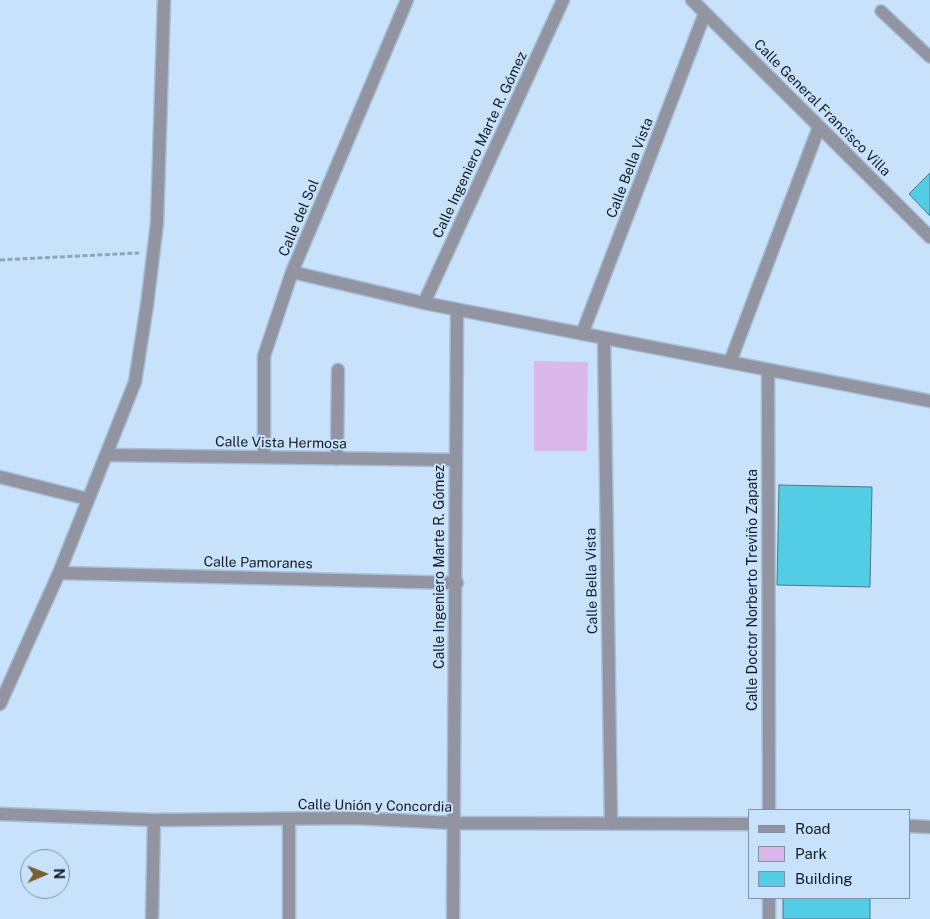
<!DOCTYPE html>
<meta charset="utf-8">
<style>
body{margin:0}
#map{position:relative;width:930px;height:919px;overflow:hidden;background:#c8e2fb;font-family:"Public Sans",sans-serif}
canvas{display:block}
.legend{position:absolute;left:748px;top:809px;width:162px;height:90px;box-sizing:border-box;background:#c8e2fb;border:1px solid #8093a5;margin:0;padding:6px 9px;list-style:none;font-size:15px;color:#131c25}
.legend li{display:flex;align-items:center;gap:10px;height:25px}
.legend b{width:25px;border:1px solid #8093a5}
.north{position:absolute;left:20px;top:849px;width:50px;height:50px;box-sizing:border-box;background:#c8e2fb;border:1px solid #8093a5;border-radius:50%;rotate:89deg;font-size:14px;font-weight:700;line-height:20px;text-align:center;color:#131c25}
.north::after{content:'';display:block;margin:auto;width:18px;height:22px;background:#7b5e31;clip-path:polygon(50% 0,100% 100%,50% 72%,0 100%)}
</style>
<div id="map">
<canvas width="930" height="919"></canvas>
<ul class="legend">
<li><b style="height:6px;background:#9294a1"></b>Road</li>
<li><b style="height:14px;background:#dab8eb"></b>Park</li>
<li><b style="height:14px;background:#53cde5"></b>Building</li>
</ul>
<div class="north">N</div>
</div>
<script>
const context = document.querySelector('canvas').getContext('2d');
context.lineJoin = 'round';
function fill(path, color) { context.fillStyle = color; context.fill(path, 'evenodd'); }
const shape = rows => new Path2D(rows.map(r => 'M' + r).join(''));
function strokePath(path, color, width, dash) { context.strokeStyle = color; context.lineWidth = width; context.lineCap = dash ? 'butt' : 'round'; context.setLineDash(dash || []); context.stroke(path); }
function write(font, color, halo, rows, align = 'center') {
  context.font = font + ' "Public Sans",sans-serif'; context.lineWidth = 4; context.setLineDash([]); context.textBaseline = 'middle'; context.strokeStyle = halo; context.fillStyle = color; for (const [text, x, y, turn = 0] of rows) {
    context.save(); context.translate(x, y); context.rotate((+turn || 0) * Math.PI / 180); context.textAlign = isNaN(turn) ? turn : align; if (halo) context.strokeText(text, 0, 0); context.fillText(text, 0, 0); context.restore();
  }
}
const green = shape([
 [534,361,588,362,587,451,534,451]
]);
const building = shape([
 [930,173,930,216,909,194,930,173],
 [779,485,872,487,870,587,777,585,779,485],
 [783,898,870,898,870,919,783,919,783,898]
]);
const path = shape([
 [0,260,139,253]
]);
const service = shape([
 [881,11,930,57]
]);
const minor = shape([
 [692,0,930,237],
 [292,272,424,303,930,401],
 [424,303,563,0],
 [582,334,705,13],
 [604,338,611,824],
 [730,362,819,127],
 [768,370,769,810],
 [107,455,454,460],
 [264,457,264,356,292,272,407,0],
 [337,459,338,370],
 [0,477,88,499],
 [59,573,457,583],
 [0,814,154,820,354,818,453,823,749,824],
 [909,826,930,827],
 [152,919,154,820],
 [289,919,289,820],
 [453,919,457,310],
 [769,919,769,898]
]);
const tertiary = shape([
 [0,704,59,573,135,382,147,305,157,223,164,0]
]);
const streetNames = [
 ["Calle General Francisco Villa",822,108,45],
 ["Calle Ingeniero Marte R. Gómez",480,145,-65],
 ["Calle Bella Vista",630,168,-69],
 ["Calle del Sol",299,218,-67],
 ["Calle Vista Hermosa",281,443,1],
 ["Calle Pamoranes",258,563,1],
 ["Calle Ingeniero Marte R. Gómez",440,567,-90],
 ["Calle Bella Vista",592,581,-91],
 ["Calle Doctor Norberto Treviño Zapata",753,590,-90],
 ["Calle Unión y Concordia",375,806,1]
];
fill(green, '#dab8eb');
fill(building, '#53cde5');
strokePath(building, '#51767e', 1);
strokePath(service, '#a7bed4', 14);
strokePath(minor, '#a7bed4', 15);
strokePath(tertiary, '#a7bed4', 15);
strokePath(path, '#90a4b8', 3, [5, 2.5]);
strokePath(service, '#9294a1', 11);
strokePath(minor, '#9294a1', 12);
strokePath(tertiary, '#9294a1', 12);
write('14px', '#131c25', '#c8e2fb', streetNames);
</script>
